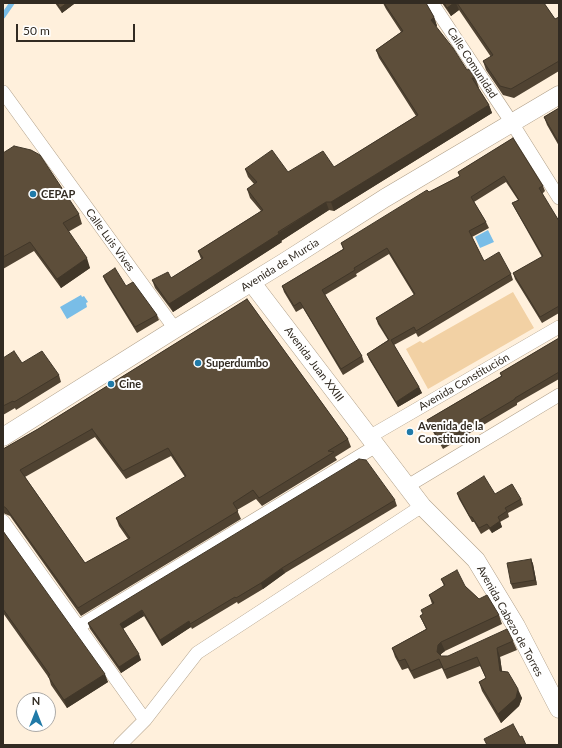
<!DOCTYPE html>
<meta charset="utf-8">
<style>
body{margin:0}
#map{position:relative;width:562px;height:748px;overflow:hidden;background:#fff0dc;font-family:Lato,sans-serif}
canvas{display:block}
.frame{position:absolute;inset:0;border:4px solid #322b22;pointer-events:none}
.north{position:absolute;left:16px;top:692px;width:40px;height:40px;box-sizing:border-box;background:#fff;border:1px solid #adaaa7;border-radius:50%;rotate:0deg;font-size:11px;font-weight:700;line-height:16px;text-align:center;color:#322b22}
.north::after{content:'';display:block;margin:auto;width:14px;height:18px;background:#207aa8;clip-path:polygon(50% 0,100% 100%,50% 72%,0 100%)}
.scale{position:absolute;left:16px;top:24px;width:119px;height:18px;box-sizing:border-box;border:2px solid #322b22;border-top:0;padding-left:5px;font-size:12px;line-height:14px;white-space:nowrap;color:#322b22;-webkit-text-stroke:3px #fff;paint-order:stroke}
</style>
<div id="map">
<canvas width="562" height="748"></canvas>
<div class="frame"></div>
<div class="north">N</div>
<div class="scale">50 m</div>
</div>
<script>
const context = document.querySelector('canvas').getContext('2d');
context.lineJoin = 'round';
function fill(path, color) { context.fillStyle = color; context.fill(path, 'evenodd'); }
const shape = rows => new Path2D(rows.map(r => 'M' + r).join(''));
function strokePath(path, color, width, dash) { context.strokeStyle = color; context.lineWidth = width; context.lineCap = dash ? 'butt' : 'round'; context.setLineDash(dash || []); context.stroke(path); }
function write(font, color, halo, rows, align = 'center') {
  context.font = font + ' Lato,sans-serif'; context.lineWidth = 4; context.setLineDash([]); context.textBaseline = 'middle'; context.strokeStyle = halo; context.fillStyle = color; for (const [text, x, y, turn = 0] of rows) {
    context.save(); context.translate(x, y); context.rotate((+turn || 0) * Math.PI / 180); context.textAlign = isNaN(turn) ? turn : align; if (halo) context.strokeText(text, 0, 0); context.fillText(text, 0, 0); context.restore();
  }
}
const green = shape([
 [513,292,534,328,428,389,406,349,420,341,423,343]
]);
const water = shape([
 [488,230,494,242,480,248,475,237],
 [81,295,82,297,84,296,88,302,86,303,87,307,67,319,60,307]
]);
const stream = shape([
 [3,16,12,3]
]);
const street = shape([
 [432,3,512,123,559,198],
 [3,92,175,329],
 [369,437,559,327],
 [406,487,559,395],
 [3,521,145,720],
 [78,627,376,446],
 [120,745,145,720,197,653,422,506]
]);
const secondary = shape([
 [252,283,422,506,476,560,516,626,559,709],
 [3,437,175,329,283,263,385,198,559,95]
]);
const wall = shape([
 [55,3,73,3,74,4,62,13],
 [383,3,426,3,434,17,437,26,436,27,467,70,476,79,479,88,478,88,489,105,492,113,334,211,329,210,281,241,282,242,173,312,155,288,152,280,171,278,201,259,198,251,261,211,250,198,247,189,254,184,248,177,245,169,288,172,334,167,416,116,379,58,376,50,401,32,386,9],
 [442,3,544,3,555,19,559,17,559,71,514,98,503,95,486,70,483,61,491,57,459,10,451,16],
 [559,108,559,146,547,125,544,117],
 [513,138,543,186,545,191,542,194,559,221,559,313,542,323,515,279,513,273,542,257,515,209,512,203,518,200,506,182,474,202,486,222,489,228,472,237,484,261,511,274,513,280,418,337,416,333,394,345,419,387,422,393,398,407,369,359,367,354,388,340,378,324,376,318,414,295,389,254,356,274,357,276,325,295,362,356,364,362,343,375,303,308,296,312,284,292,282,286,343,249,341,243,429,192,460,176,458,172],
 [3,153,79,214,82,224,68,232,90,268,61,288,34,251,3,269],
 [103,276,126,286,157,315,159,320,137,333,105,281],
 [247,299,348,439,351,447,335,457,337,460,262,506,256,499,237,510,241,519,81,616,10,516,3,513,3,449,38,429],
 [95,437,126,479,171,456,185,477,116,518,119,526,128,539,85,563,25,477],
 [559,338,559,379,517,403,517,405,443,449,429,425,427,420,501,376,500,373],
 [3,358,22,363,59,375,61,382,16,410,15,408,3,415],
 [457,493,495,494,521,499,523,505,508,513,509,517,500,522,502,527,492,533,489,529,481,534,474,522,472,522,459,499],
 [395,500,397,506,285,573,263,589,238,604,237,602,192,629,191,627,162,646,144,616,123,629,141,660,121,673,90,629,88,623],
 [3,531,108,682,67,708,51,685,49,678,3,613],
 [531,559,533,564,537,585,513,589,511,584],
 [441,579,465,586,479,599,499,615,502,624,445,651,441,654,441,656,448,656,513,641,517,650,500,657,502,671,522,698,519,706,501,723,482,691,479,682,486,678,480,666,447,679,442,668,414,679,408,668,402,670,395,657,392,648,426,629,420,616,423,614,432,604,429,595,444,586]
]);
const shadedWall = shape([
 [67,3,73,3,74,4,62,13,60,8],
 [454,3,456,3,459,10,451,16,447,8],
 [434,17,437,26,434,28,431,20],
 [489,105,492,113,334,211,331,202],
 [326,202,329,210,281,241,282,242,173,312,169,304],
 [87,258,90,268,61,288,57,279],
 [419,387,422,393,398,407,396,402],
 [500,521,502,527,492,533,490,528],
 [531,559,533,564,537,585,535,580],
 [282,568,285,573,263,589,261,583],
 [142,610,144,616,122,629,120,624],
 [189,621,191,627,162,646,160,640],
 [441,642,445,651,441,654,441,661,437,652,438,645],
 [497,648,500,657,503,679,500,671],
 [139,654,141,660,121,673,119,667],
 [105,674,108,682,67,708,64,700],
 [518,689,522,698,519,706,501,723,498,714]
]);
const building = shape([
 [57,3,67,3,60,8,57,3],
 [384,3,426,3,434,17,431,20,453,48,467,70,469,69,476,79,472,78,489,105,331,202,326,202,278,232,279,234,169,304,152,280,168,272,171,278,203,258,198,251,263,210,247,189,257,182,245,169,272,150,288,172,323,151,334,167,418,115,376,50,403,31,384,3],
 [444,3,454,3,447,8,444,3],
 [457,3,544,3,555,19,559,17,559,61,511,89,500,86,483,61,493,55,457,3],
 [559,108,559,143,544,117,559,108],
 [513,138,543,186,539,188,559,221,559,306,540,317,513,273,543,256,512,203,519,200,504,176,471,197,486,222,469,231,484,261,499,252,511,274,416,331,414,327,391,340,419,387,396,402,367,354,389,340,376,318,415,294,387,248,354,268,355,270,322,290,362,356,341,369,300,302,294,306,282,286,344,249,341,243,427,190,429,192,460,176,458,172,513,138],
 [14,146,31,150,40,155,79,214,63,223,87,258,57,279,30,242,3,257,3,153,14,146],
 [115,268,126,286,133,282,157,315,135,327,103,276,115,268],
 [247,299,348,439,328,451,334,452,259,498,253,490,233,503,238,511,78,608,6,508,3,506,3,449,38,429,247,299],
 [92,429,123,471,168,448,186,476,116,518,130,538,85,563,20,470,92,429],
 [559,338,559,372,515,398,515,399,441,443,427,420,502,376,500,373,559,338],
 [14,351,22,363,42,351,59,375,14,402,13,401,3,406,3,358,14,351],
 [359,459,366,460,395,500,282,568,261,583,236,598,235,597,190,624,189,621,160,640,142,610,120,624,139,654,119,667,88,623,359,459],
 [484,476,495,494,512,484,521,499,505,508,507,511,498,517,500,521,490,528,487,524,479,528,472,517,470,517,457,493,484,476],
 [3,531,105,674,64,700,48,676,50,675,3,609,3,531],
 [531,559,535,580,511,584,507,563,531,559],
 [457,570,465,586,479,599,487,595,499,615,441,642,438,645,437,652,441,656,448,656,507,629,513,641,497,648,500,671,508,672,518,689,516,698,498,714,479,682,486,678,477,657,444,670,439,659,411,671,405,659,399,661,392,648,427,629,420,616,423,614,421,610,434,603,429,595,445,585,441,579,457,570],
 [513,724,520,737,522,736,526,745,487,745,484,739,513,724]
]);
const markers = [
 [33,194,4,"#207aa8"],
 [198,363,4,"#207aa8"],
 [111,384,4,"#207aa8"],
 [410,432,4,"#207aa8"]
];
const streetNames = [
 ["Calle Comunidad",472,63,57],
 ["Calle Luis Vives",110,240,54],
 ["Avenida de Murcia",280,265,-32],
 ["Avenida Juan XXIII",314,364,53],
 ["Avenida Constitución",464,382,-30],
 ["Avenida Cabezo de Torres",510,621,61]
];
const poiNames = [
 ["CEPAP",41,194],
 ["Superdumbo",206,363],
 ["Cine",119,384],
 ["Avenida de la",418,426],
 ["Constitucion",418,439]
];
fill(green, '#f2d1a4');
fill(water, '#79bde7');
strokePath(stream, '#79bde7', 5);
strokePath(street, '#b09f88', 14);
strokePath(secondary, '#b09f88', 19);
strokePath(street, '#fff', 13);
strokePath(secondary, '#fff', 18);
fill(wall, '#504332');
fill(shadedWall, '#413729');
fill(building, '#5d4e3a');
strokePath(building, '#413729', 1);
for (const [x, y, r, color] of markers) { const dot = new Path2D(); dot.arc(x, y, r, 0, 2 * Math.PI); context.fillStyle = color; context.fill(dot); strokePath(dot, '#fff', 1.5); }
write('11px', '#322b22', '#fff', streetNames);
write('bold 11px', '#322b22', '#fff', poiNames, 'left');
</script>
